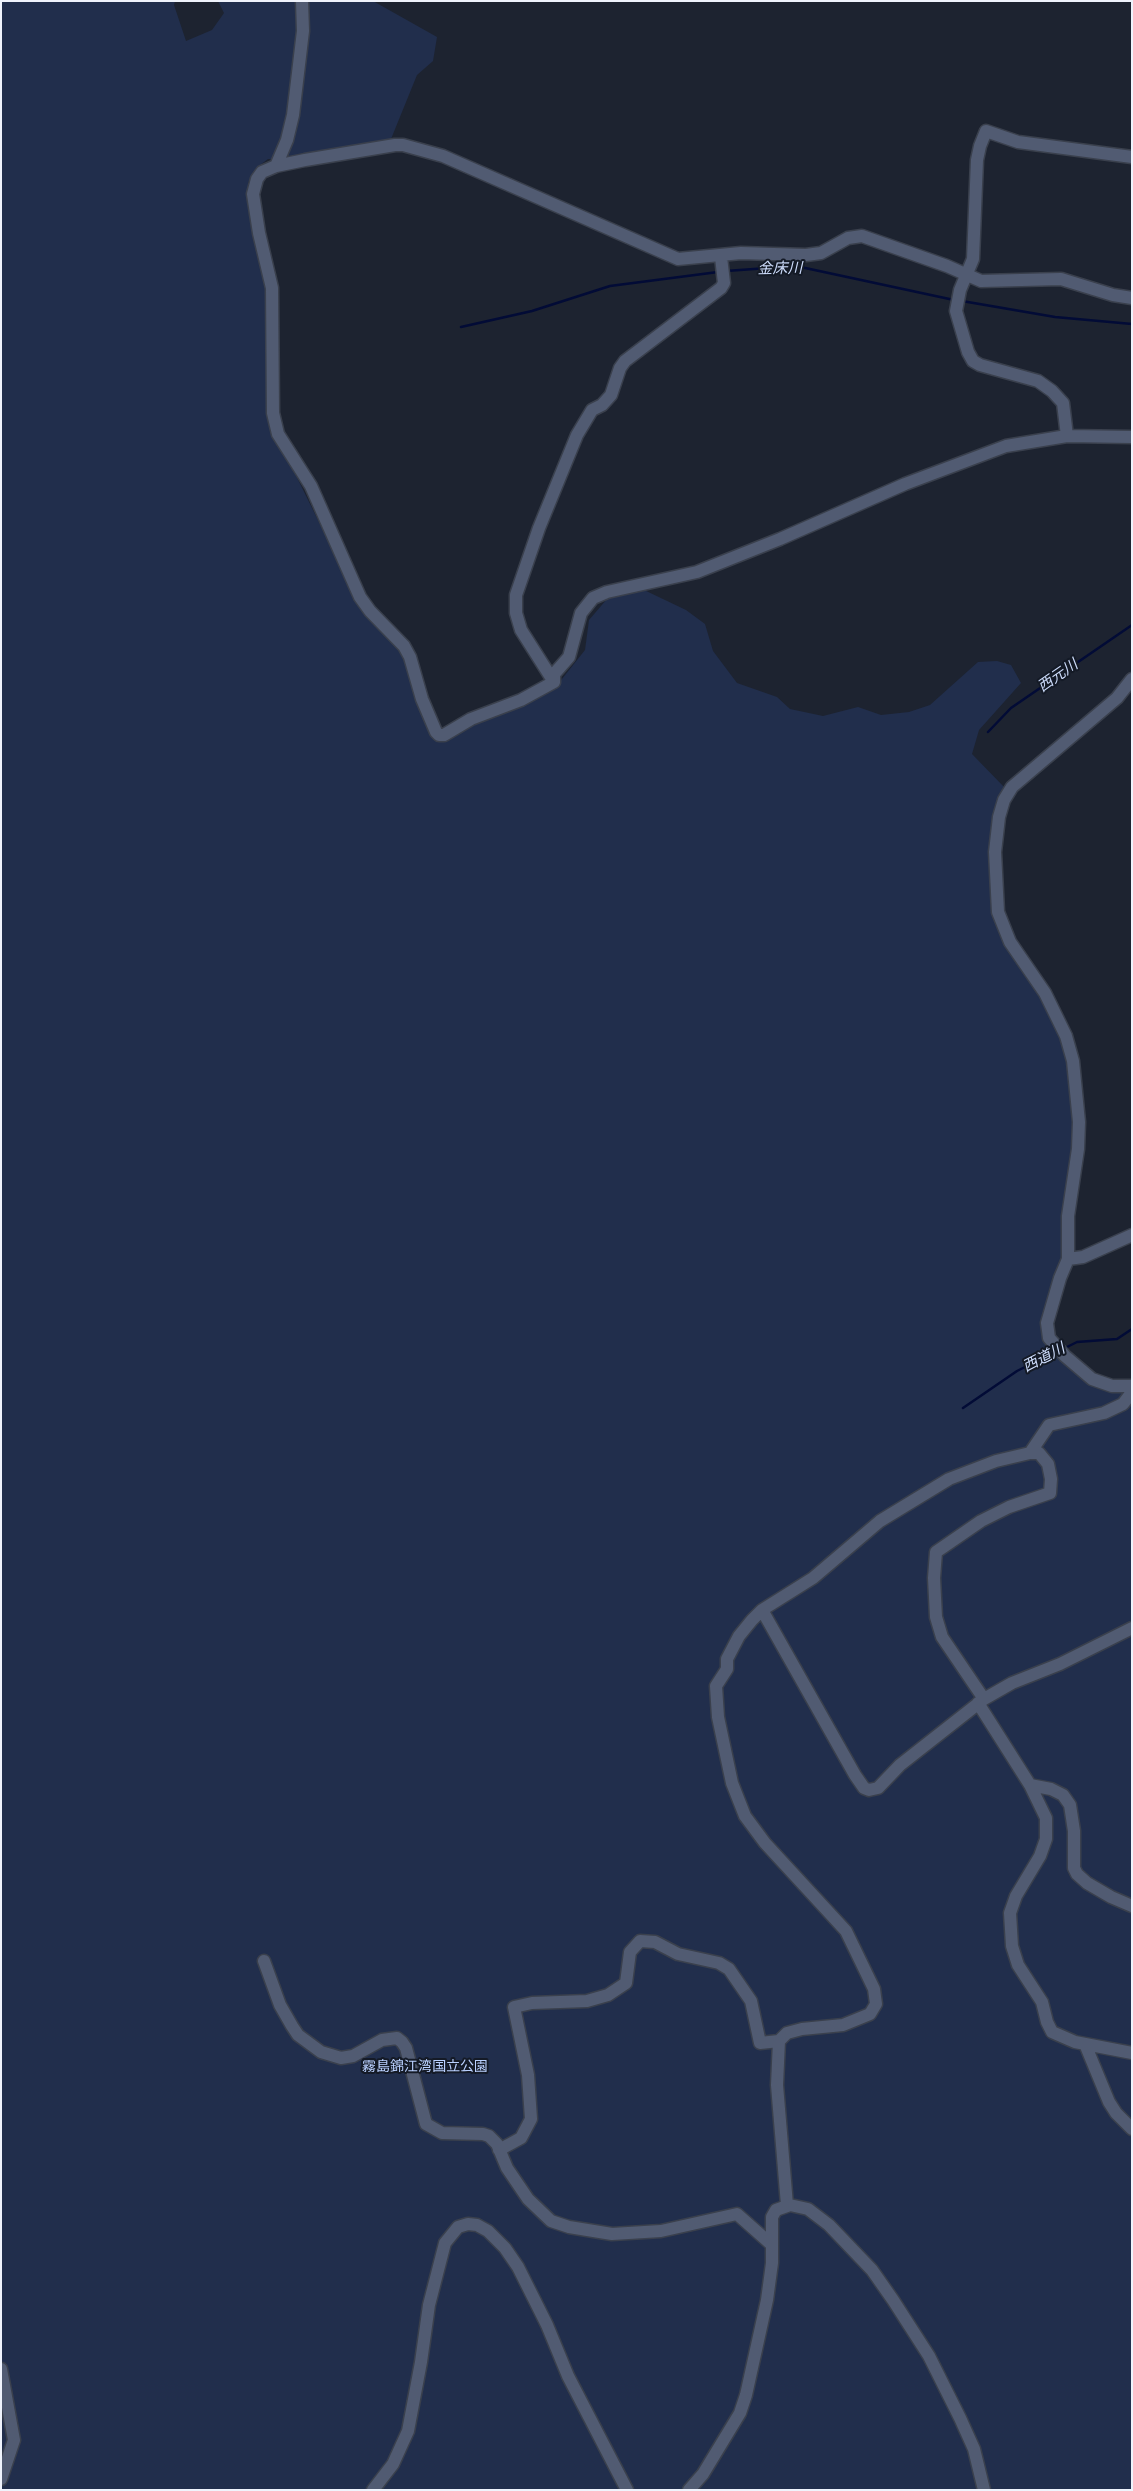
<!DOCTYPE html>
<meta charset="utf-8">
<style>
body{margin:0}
#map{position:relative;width:1133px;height:2491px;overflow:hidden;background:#1d2330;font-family:Manrope,sans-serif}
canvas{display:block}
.frame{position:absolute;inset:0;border:2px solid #eff3fc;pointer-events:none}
</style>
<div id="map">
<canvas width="1133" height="2491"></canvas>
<div class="frame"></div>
</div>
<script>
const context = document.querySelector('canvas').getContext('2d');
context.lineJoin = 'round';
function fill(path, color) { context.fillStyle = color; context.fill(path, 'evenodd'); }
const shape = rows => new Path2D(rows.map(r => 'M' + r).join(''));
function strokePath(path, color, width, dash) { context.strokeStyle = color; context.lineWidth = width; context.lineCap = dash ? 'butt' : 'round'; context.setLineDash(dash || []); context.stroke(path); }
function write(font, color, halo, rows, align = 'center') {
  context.font = font + ' Manrope,"Noto Sans JP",sans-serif'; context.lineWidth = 4; context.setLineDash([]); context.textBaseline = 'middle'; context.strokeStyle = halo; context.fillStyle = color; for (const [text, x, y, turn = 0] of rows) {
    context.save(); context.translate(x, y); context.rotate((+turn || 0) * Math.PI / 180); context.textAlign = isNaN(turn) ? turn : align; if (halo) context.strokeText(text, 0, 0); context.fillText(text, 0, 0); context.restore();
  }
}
const green = shape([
 [1,1,175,1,174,5,186,41,212,30,224,13,218,1,373,1,437,37,433,61,417,75,391,139,300,159,268,159,256,168,248,183,253,232,265,276,268,301,271,425,356,597,409,660,427,720,447,731,554,689,585,650,589,620,607,599,642,589,686,610,705,624,713,651,737,683,777,697,790,709,823,716,858,707,881,715,909,712,930,705,978,662,997,661,1011,665,1021,683,979,730,972,754,1005,788,997,801,999,809,993,907,1048,1006,1067,1050,1074,1148,1060,1269,1042,1317,1065,1362,1132,1389,1132,2490,1,2490]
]);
const stream = shape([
 [726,271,796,266,954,300],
 [962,301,1055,317,1132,324],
 [461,327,532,311,610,286,718,272],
 [988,732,1011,708,1132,625],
 [1063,1349,1077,1342,1117,1339,1132,1329],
 [963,1408,1017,1371,1055,1352]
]);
const minor = shape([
 [276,166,287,140,293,115,303,31,302,1],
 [1067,436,1063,403,1052,391,1038,381,980,365,973,361,968,352,956,311,960,290,973,259,977,160,980,146,986,131,1018,142,1132,157],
 [1132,679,1117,698,1012,787,1004,800,999,817,995,852,998,912,1010,942,1045,993,1066,1036,1073,1061,1079,1122,1078,1149,1068,1216,1068,1259,1060,1278,1047,1323,1049,1338,1065,1356,1092,1379,1112,1386,1132,1386],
 [554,682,521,700,471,719,444,735,439,735,436,732,422,699,410,657,404,646,370,611,360,597,311,486,278,434,273,413,272,288,259,233,253,194,257,179,262,172,276,166,305,160,395,145,403,145,443,156,678,259,741,253,806,255,821,253,848,238,862,236,947,266,981,281,1061,279,1113,295,1132,298],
 [554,682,554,674,569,657,581,613,593,598,607,592,697,572,780,539,905,484,1006,446,1067,436,1132,437],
 [554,682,521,630,516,613,516,595,539,528,577,435,592,410,602,405,611,395,620,368,625,361,721,288,724,283,721,257],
 [1068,1259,1083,1257,1132,1235],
 [762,1610,855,1775,864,1788,869,1790,878,1788,900,1765,984,1699,1012,1683,1060,1664,1132,1628],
 [984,1699,942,1637,936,1617,934,1578,936,1552,981,1521,1009,1507,1050,1493,1051,1479,1048,1464,1039,1453,1030,1453],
 [978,1703,1030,1785,1046,1818,1046,1839,1040,1856,1016,1896,1010,1913,1012,1946,1018,1965,1042,2002,1047,2022,1052,2032,1075,2042,1132,2053],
 [1030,1785,1051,1789,1063,1795,1070,1805,1074,1831,1074,1868,1077,1874,1087,1883,1111,1897,1132,1906],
 [264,1961,280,2005,292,2026,298,2035,321,2052,341,2058,353,2056,382,2040,397,2038,402,2042,406,2048,426,2124,442,2133,483,2134,489,2136,497,2144,507,2168,528,2199,551,2221,569,2227,612,2234,661,2231,737,2214,772,2245],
 [779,2041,777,2085,787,2205],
 [1085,2044,1109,2102,1116,2113,1132,2129],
 [499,2150,521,2138,531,2119,528,2075,514,2007,532,2003,587,2001,608,1995,626,1983,630,1952,640,1941,655,1942,678,1954,719,1963,729,1969,751,2001,760,2043,779,2041,787,2033,802,2029,843,2025,870,2014,876,2004,874,1989,846,1931,765,1843,745,1816,732,1783,718,1717,716,1686,727,1669,727,1659,739,1636,752,1620,762,1610,813,1578,880,1521,949,1479,996,1461,1030,1453,1049,1425,1104,1413,1123,1404,1132,1392],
 [1,2369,14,2440,1,2479],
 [373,2490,393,2464,408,2431,421,2362,429,2305,445,2243,458,2227,468,2224,477,2225,488,2231,505,2248,518,2267,547,2325,568,2376,627,2490],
 [689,2490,703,2474,740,2413,746,2395,767,2300,772,2263,772,2217,776,2210,790,2205,808,2209,829,2225,872,2270,893,2300,929,2356,960,2418,974,2449,984,2490]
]);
const parkNames = [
 ["霧島錦江湾国立公園",425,2067]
];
const waterNames = [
 ["金床川",780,269,-1],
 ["西元川",1058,676,-35],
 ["西道川",1044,1358,-27]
];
fill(green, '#212e4c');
strokePath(stream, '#020b36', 2.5);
strokePath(minor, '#3a404d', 15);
strokePath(minor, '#515b72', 12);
write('14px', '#bad1ff', '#141a26', parkNames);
write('italic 15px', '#cddcfb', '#141a26', waterNames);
</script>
